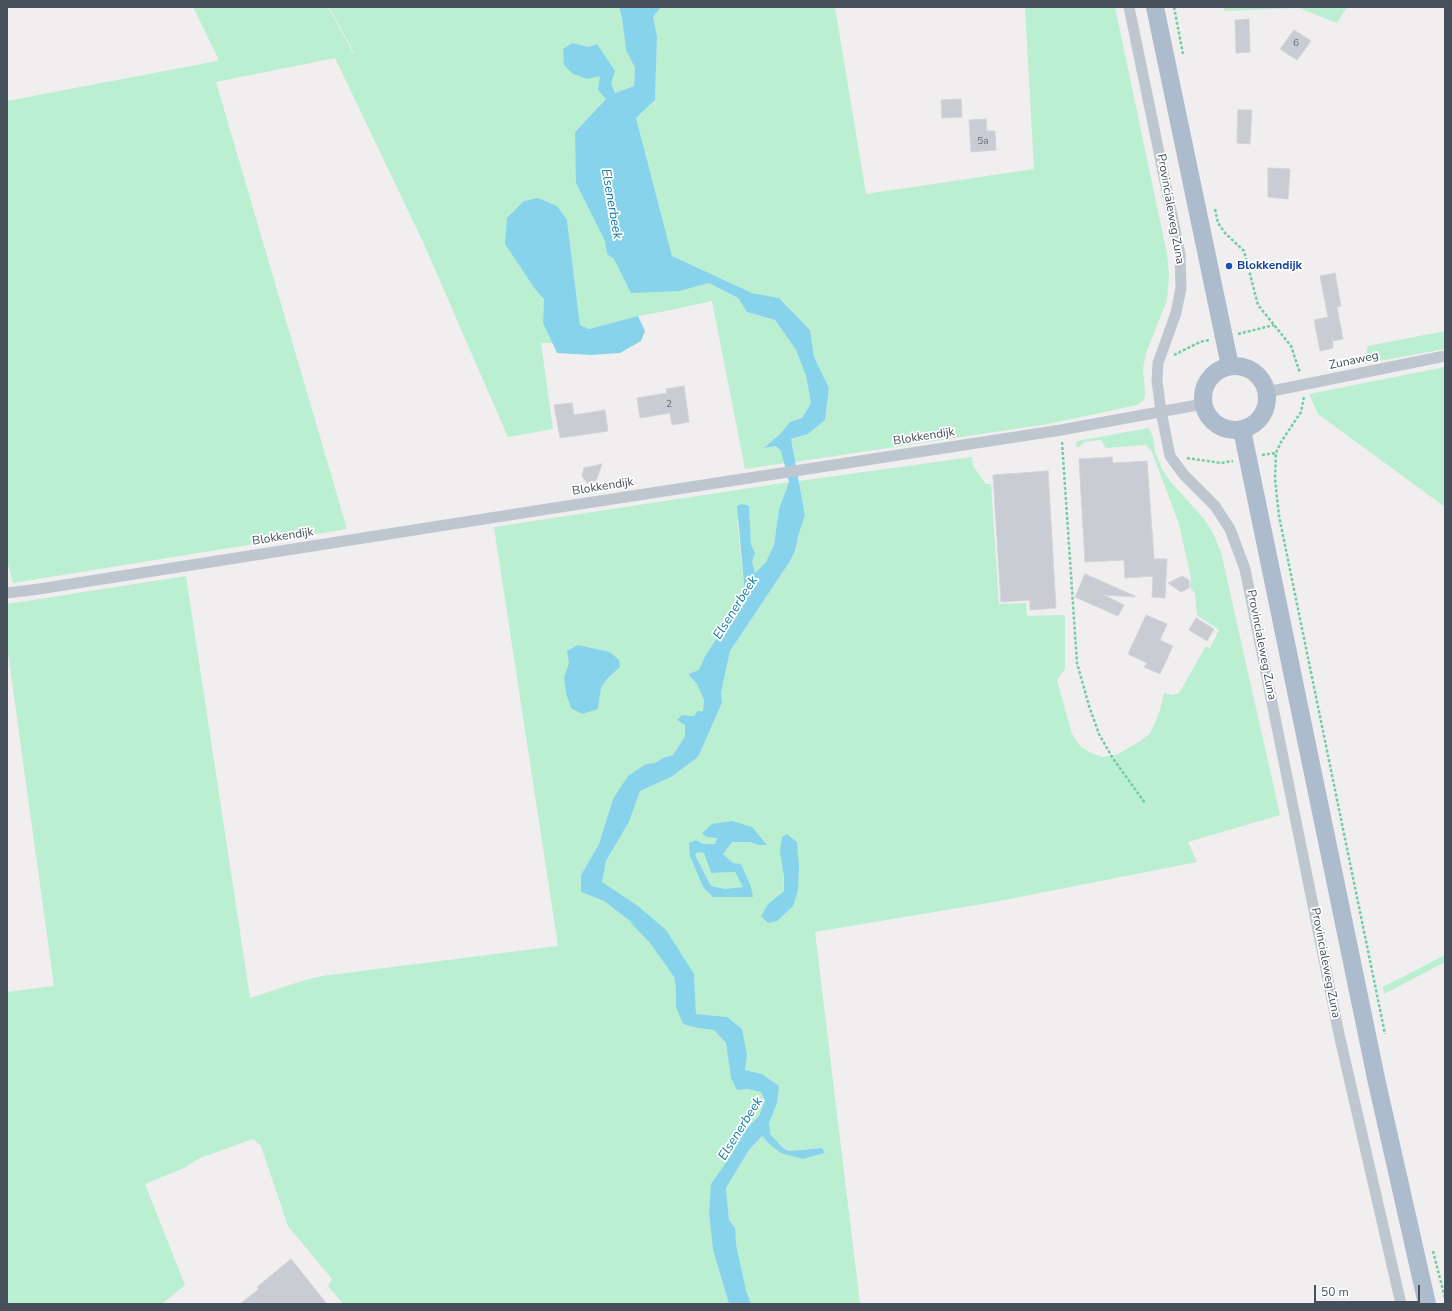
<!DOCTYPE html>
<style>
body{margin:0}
#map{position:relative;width:1452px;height:1311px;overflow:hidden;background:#f0eeee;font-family:"Nunito Sans",sans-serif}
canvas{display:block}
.frame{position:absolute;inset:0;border:8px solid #46505b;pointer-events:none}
.scale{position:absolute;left:1314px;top:1285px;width:106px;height:18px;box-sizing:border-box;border:2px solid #46505b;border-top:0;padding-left:5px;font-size:12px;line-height:14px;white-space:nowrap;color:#46505b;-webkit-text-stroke:3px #fff;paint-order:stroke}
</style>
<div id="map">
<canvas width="1452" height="1311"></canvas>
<div class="frame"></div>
<div class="scale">50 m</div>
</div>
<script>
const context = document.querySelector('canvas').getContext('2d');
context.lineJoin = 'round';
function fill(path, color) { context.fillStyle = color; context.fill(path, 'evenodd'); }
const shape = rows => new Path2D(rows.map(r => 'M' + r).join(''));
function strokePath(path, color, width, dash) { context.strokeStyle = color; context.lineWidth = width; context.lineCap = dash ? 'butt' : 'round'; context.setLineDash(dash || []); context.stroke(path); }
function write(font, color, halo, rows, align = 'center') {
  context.font = font + ' "Nunito Sans",sans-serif'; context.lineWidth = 3.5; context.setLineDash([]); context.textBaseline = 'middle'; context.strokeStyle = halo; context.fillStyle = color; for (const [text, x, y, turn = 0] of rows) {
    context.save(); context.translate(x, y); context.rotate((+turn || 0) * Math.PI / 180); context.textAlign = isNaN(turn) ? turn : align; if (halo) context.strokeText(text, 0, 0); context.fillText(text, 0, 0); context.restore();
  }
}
const green = shape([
 [193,7,328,7,354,54,355,54,329,7,619,7,622,18,626,50,635,68,634,86,615,93,611,83,589,47,573,43,600,75,606,99,575,132,680,291,709,283,738,298,747,312,775,320,796,350,806,376,811,403,802,418,790,422,780,434,765,448,776,446,781,451,785,463,745,469,712,301,666,311,638,316,589,329,580,325,567,220,535,289,544,299,543,323,553,343,541,343,553,429,508,437,423,242,335,58,216,82,347,529,13,583,7,560,7,101,217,61,218,58],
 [661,7,835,7,866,194,1034,169,1025,7,1115,7,1167,254,1169,274,1167,300,1146,353,1143,369,1145,393,1144,400,1137,405,1048,424,795,462,791,439,808,434,825,420,829,388,814,357,810,330,779,298,752,293,672,256,636,118,655,100,657,36,653,17],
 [1224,7,1347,7,1337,23,1299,8,1224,11],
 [1445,331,1445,349,1363,364,1368,346],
 [1445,367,1445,507,1318,414,1309,394],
 [1149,428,1153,437,1155,452,1162,469,1170,481,1204,519,1212,531,1221,552,1280,815,1188,842,1197,862,994,902,815,932,860,1304,751,1304,746,1290,736,1244,734,1228,729,1220,726,1188,749,1150,762,1136,769,1144,803,1159,825,1153,822,1148,789,1151,783,1148,769,1134,769,1123,777,1103,762,1074,745,1070,747,1055,727,1017,696,1014,694,974,602,882,606,861,629,822,640,791,671,777,698,757,722,703,721,693,730,651,790,561,795,551,799,533,805,515,799,481,972,457,973,466,986,484,991,484,999,604,1026,603,1027,616,1065,615,1065,669,1057,680,1072,734,1080,746,1089,752,1102,757,1118,754,1142,740,1150,733,1155,723,1160,710,1164,693,1172,695,1179,693,1206,646,1210,648,1219,630,1197,615,1195,593,1190,588,1191,578,1179,524,1152,452,1146,445,1106,448,1101,440,1084,442,1079,447,1076,447,1077,441],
 [717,838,765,841,759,845,750,842,731,842,723,854,733,863,753,897,729,897,703,888,689,844,696,840,703,844,715,844],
 [783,867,793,906,768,923,761,916,768,904,784,891],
 [789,482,779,509,774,545,766,562,755,574,752,562,755,553,751,544,749,506,737,519,745,595,737,613,719,635,705,656,699,671,688,674,697,684,704,700,703,711,694,716,682,715,678,720,685,725,685,736,673,755,663,758,655,763,646,764,613,799,599,844,581,875,581,892,604,901,645,932,632,924,650,943,674,977,676,988,676,1007,697,1028,714,1030,726,1043,731,1078,747,1089,762,1092,765,1100,759,1116,743,1132,732,1154,709,1213,713,1250,729,1304,343,1304,328,1286,332,1279,288,1226,261,1146,253,1139,200,1158,184,1168,145,1184,185,1285,162,1304,7,1304,7,992,54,986,7,646,7,604,186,576,250,998,302,981,322,976,558,946,494,527],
 [578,645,610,652,620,667,606,680,601,688,598,709,564,677,569,663],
 [698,852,704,853,711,873,735,872,744,887,725,889,711,886,695,855],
 [1445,955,1445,962,1384,994,1383,987]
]);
const water = shape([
 [619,7,661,7,653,17,657,36,655,100,636,118,672,256,752,293,779,298,810,330,814,357,829,388,825,420,808,434,791,439,805,515,799,533,795,551,790,561,730,651,721,693,722,703,698,757,671,777,640,791,629,822,606,861,602,882,638,906,666,930,694,974,696,1014,727,1017,742,1029,747,1055,745,1070,762,1074,779,1086,777,1103,769,1123,770,1134,783,1148,789,1151,822,1148,825,1153,803,1159,781,1153,769,1144,762,1136,749,1150,726,1188,729,1220,735,1228,736,1244,746,1290,751,1304,729,1304,713,1250,709,1213,711,1184,732,1154,743,1132,759,1116,765,1100,761,1092,747,1089,737,1090,731,1078,726,1043,714,1030,697,1028,683,1024,676,1007,676,988,674,977,650,943,630,922,634,924,604,901,581,892,581,875,599,844,613,799,628,776,646,764,655,763,663,758,673,755,685,736,685,725,677,720,682,715,694,716,698,711,703,711,704,700,697,684,688,674,699,670,705,656,719,635,737,613,745,595,737,506,742,504,749,506,751,544,755,553,752,562,755,573,766,562,774,545,779,509,789,482,781,451,776,446,764,448,780,434,790,422,802,418,811,403,806,376,796,350,775,320,747,312,738,298,709,283,680,291,631,293,576,183,575,132,606,99,598,90,600,76,587,79,573,74,564,65,563,49,573,43,589,47,597,44,615,71,611,83,615,93,634,86,635,68,626,50,622,18],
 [538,198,557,206,567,220,580,325,589,329,638,316,645,331,641,341,620,353,591,355,557,353,543,323,544,299,535,289,505,244,507,218,524,201],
 [578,645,610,652,619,660,620,667,606,680,601,688,598,709,582,714,571,708,566,693,564,677,569,663,567,651],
 [732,821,752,827,767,845,759,845,750,842,732,842,723,854,733,863,741,864,751,887,753,897,713,897,703,887,690,856,689,843,696,840,703,844,715,844,717,838,707,837,702,833,712,824],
 [698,852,704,853,711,873,735,872,743,887,725,889,711,886,695,855],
 [787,834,797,842,799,866,798,890,793,906,777,921,768,923,761,916,768,904,784,891,784,878,780,851,782,837]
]);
const stream = shape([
 [607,241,609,253,615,257]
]);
const building = shape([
 [1249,19,1250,52,1236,53,1235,20,1249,19],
 [1294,30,1311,41,1297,60,1280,49,1294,30],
 [961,99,962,117,942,118,941,100,961,99],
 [1238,110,1252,110,1250,144,1237,143,1238,110],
 [986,119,987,131,995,131,996,150,971,152,969,120,986,119],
 [1268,168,1290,169,1288,199,1268,197,1268,168],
 [1335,273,1341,306,1337,307,1343,339,1333,341,1332,337,1333,348,1320,351,1314,320,1328,317,1320,276,1335,273],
 [684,386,689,422,672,425,670,413,640,418,637,398,667,393,666,389,684,386],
 [572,403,574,415,605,410,608,431,560,438,554,405,572,403],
 [1112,457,1113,463,1147,461,1154,559,1167,559,1165,598,1152,597,1153,576,1125,578,1124,560,1085,562,1079,459,1112,457],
 [602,464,596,481,587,483,582,476,584,468,602,464],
 [1048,471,1056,608,1030,610,1030,600,1001,602,993,475,1048,471],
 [1085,574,1135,596,1135,597,1104,595,1124,605,1118,616,1075,597,1085,574],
 [1182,576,1189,580,1189,588,1181,592,1168,583,1182,576],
 [1146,615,1167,624,1160,640,1173,646,1160,674,1144,667,1147,663,1128,654,1146,615],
 [1196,618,1214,629,1207,641,1189,630,1196,618],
 [291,1259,327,1304,240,1304,259,1289,257,1287,291,1259]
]);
const path = shape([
 [1174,7,1183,54],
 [1215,209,1218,223,1225,233,1244,251,1258,305,1291,346,1300,373],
 [1238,334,1274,325],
 [1174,355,1200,342,1209,340],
 [1304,397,1301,412,1281,442,1276,453,1275,479,1279,516,1385,1034],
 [1062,442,1077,663,1089,706,1099,734,1112,757,1145,803],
 [1262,455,1276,453],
 [1187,458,1221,463,1233,461],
 [1433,1251,1445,1298]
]);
const minor = shape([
 [1129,7,1180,254,1181,288,1176,313,1158,363,1157,381,1161,411,1170,456,1184,475,1215,506,1230,529,1245,569,1339,1034,1401,1304],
 [1267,392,1445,356],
 [7,593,39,589,554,508,1061,430,1203,404]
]);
const primary = shape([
 [1155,7,1230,366],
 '1203 398a32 32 0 1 1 64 0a32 32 0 1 1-64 0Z',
 [1242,430,1377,1083,1427,1304]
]);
const markers = [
 [1229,266,4,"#1a4fb4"]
];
const numberNames = [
 ["6",1296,44],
 ["5a",983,142],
 ["2",669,405]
];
const streetNames = [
 ["Provincialeweg Zuna",1170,209,80],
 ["Zunaweg",1354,361,-12],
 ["Blokkendijk",924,437,-9],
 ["Blokkendijk",603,487,-9],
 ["Blokkendijk",283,537,-9],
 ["Provincialeweg Zuna",1261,645,79],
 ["Provincialeweg Zuna",1325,963,79]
];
const transitNames = [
 ["Blokkendijk",1237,266]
];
const waterNames = [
 ["Elsenerbeek",611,204,80],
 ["Elsenerbeek",736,608,-58],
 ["Elsenerbeek",741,1129,-58]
];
fill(green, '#bbefd1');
fill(water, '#88d3ec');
strokePath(stream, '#88d3ec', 4);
fill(building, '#caccd3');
strokePath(building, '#d2d4d9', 1);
strokePath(path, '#73cda4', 2.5, [3, 2]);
strokePath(minor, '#bec7d0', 11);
strokePath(primary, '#adbccd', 18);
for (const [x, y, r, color] of markers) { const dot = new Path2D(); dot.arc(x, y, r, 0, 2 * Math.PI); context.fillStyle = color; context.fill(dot); strokePath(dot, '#fff', 1.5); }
write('10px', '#676f79', null, numberNames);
write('12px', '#46505b', '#fff', streetNames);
write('bold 12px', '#164399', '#fff', transitNames, 'left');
write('italic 13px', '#0b7ca1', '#fff', waterNames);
</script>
